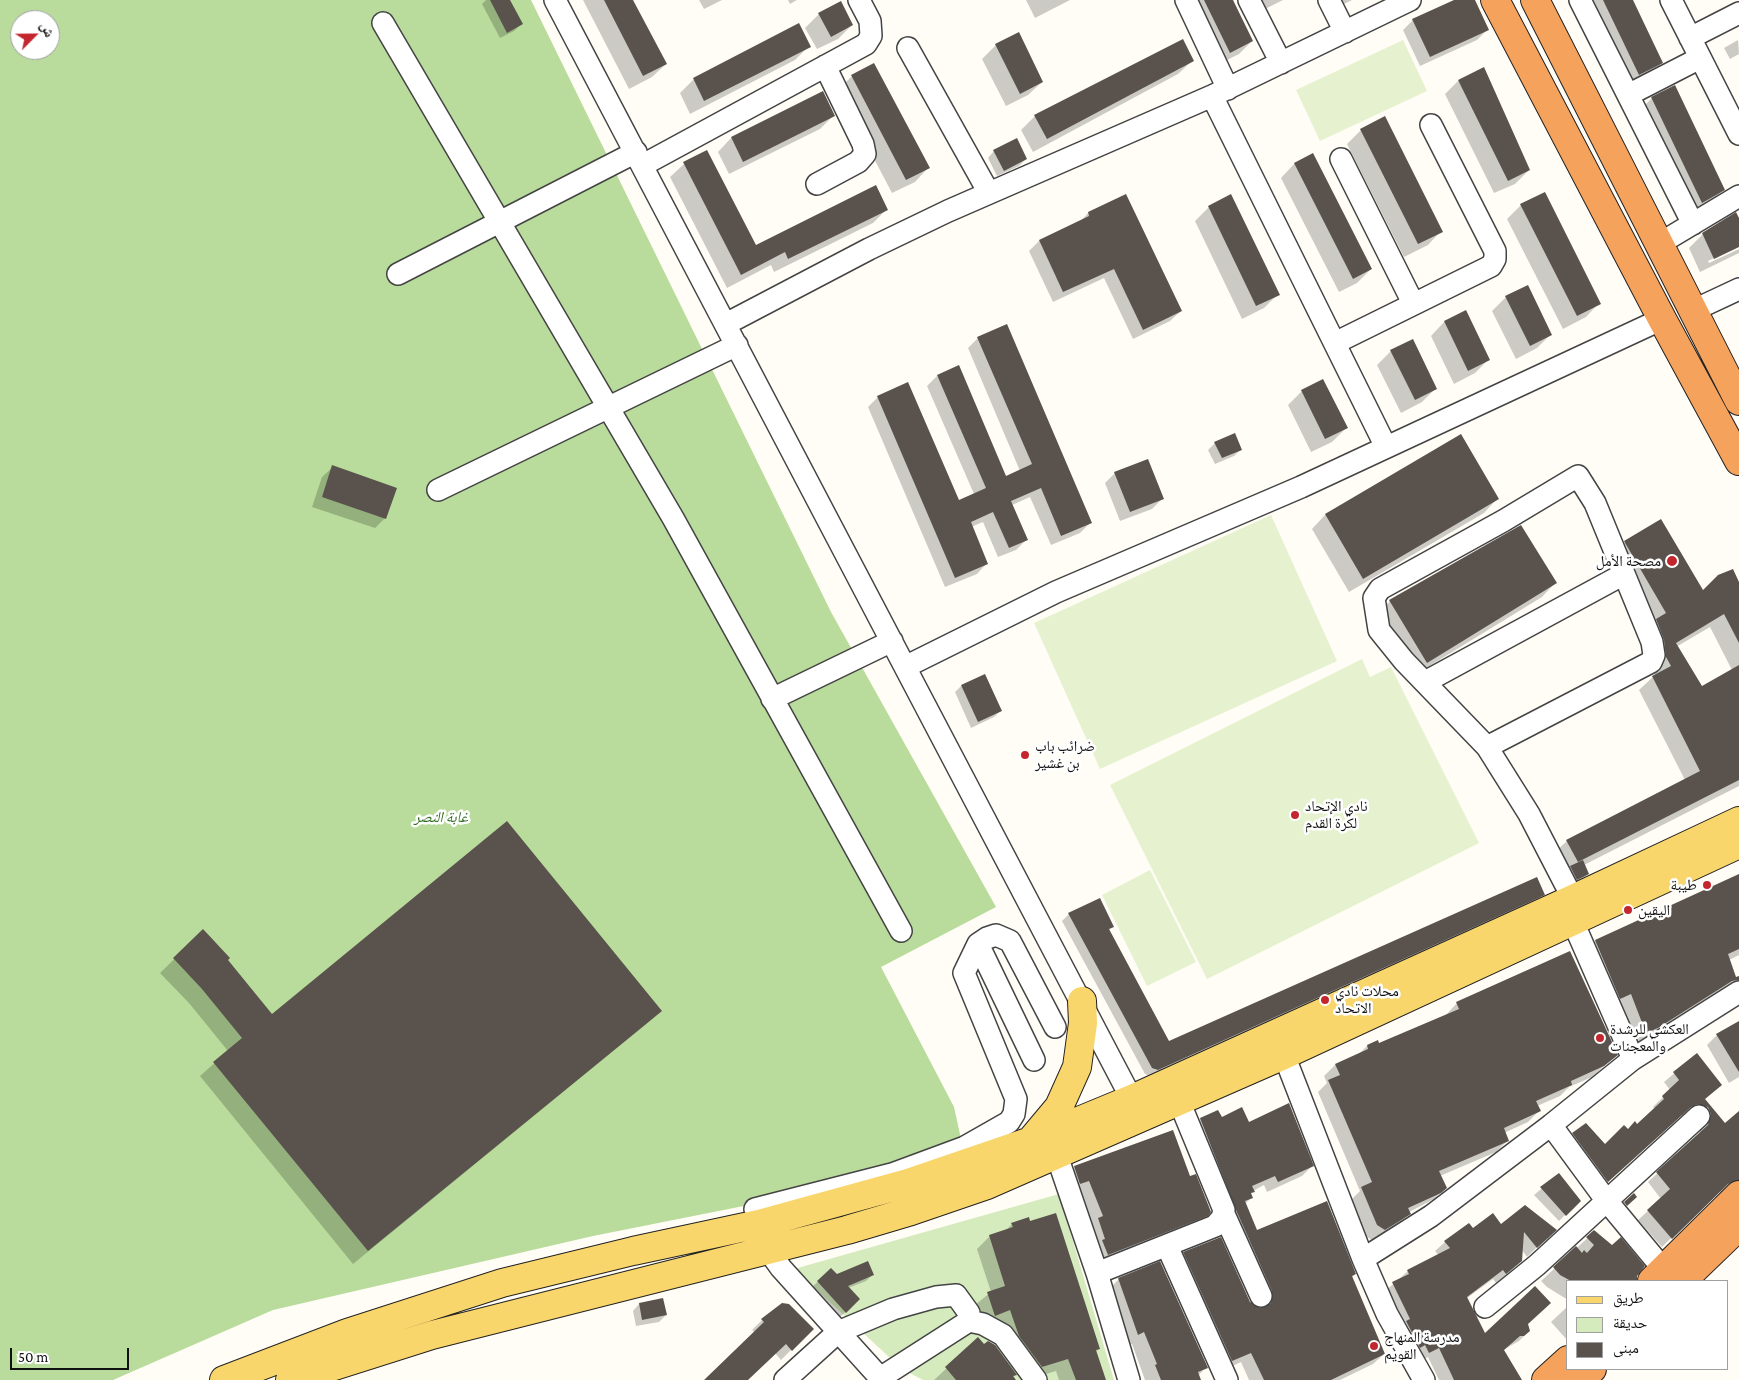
<!DOCTYPE html>
<meta charset="utf-8">
<style>
body{margin:0}
#map{position:relative;width:1739px;height:1380px;overflow:hidden;background:#fffdf5;font-family:"Crimson Pro","Noto Naskh Arabic",serif}
canvas{display:block}
.legend{position:absolute;left:1566px;top:1280px;width:162px;height:90px;box-sizing:border-box;background:#fff;border:1px solid #a0a0a0;margin:0;padding:6px 9px;list-style:none;font-size:15px;color:#111}
.legend li{display:flex;align-items:center;gap:10px;height:25px}
.legend b{width:25px;border:1px solid #a0a0a0}
.north{position:absolute;left:10px;top:10px;width:50px;height:50px;box-sizing:border-box;background:#fff;border:1px solid #a0a0a0;border-radius:50%;rotate:67deg;font-size:14px;font-weight:700;line-height:20px;text-align:center;color:#111}
.north::after{content:'';display:block;margin:auto;width:18px;height:22px;background:#c4262e;clip-path:polygon(50% 0,100% 100%,50% 72%,0 100%)}
.scale{position:absolute;left:10px;top:1348px;width:119px;height:22px;box-sizing:border-box;border:2px solid #111;border-top:0;padding-left:6px;font-size:15px;line-height:18px;white-space:nowrap;color:#111;-webkit-text-stroke:4px #fff;paint-order:stroke}
</style>
<div id="map">
<canvas width="1739" height="1380"></canvas>
<ul class="legend">
<li><b style="height:6px;background:#f9d66b"></b>طريق</li>
<li><b style="height:14px;background:#d5ebbd"></b>حديقة</li>
<li><b style="height:14px;background:#5a524d"></b>مبنى</li>
</ul>
<div class="north">ش</div>
<div class="scale">50 m</div>
</div>
<script>
const context = document.querySelector('canvas').getContext('2d');
context.lineJoin = 'round';
function fill(path, color) { context.fillStyle = color; context.fill(path, 'evenodd'); }
const shape = rows => new Path2D(rows.map(r => 'M' + r).join(''));
function strokePath(path, color, width, dash) { context.strokeStyle = color; context.lineWidth = width; context.lineCap = dash ? 'butt' : 'round'; context.setLineDash(dash || []); context.stroke(path); }
function write(font, color, halo, rows, align = 'center') {
  context.font = font + ' "Crimson Pro","Noto Naskh Arabic",serif'; context.lineWidth = 5; context.setLineDash([]); context.textBaseline = 'middle'; context.strokeStyle = halo; context.fillStyle = color; for (const [text, x, y, turn = 0] of rows) {
    context.save(); context.translate(x, y); context.rotate((+turn || 0) * Math.PI / 180); context.textAlign = isNaN(turn) ? turn : align; if (halo) context.strokeText(text, 0, 0); context.fillText(text, 0, 0); context.restore();
  }
}
const green = shape([
 [1059,1194,1114,1380,923,1380,902,1369,794,1269]
]);
const forest = shape([
 [0,0,531,0,831,612,996,907,881,967,954,1107,963,1148,844,1186,593,1236,273,1310,113,1380,0,1380],
 [20,20,50,20,50,50,20,50]
]);
const pitch = shape([
 [1403,40,1427,91,1320,141,1296,90],
 [1271,515,1337,661,1100,769,1034,623],
 [1362,659,1370,677,1391,667,1479,843,1207,979,1110,785],
 [1150,870,1196,962,1147,986,1102,895]
]);
const shadow = shape([
 [486,0,509,0,521,24,514,31,500,38,482,4],
 [583,0,632,0,666,64,652,77,629,89],
 [699,0,722,0,704,9],
 [788,0,797,0,790,4],
 [1026,0,1070,0,1035,18],
 [1184,0,1231,0,1252,41,1239,54,1217,65],
 [1258,0,1283,0,1263,10],
 [1334,0,1352,0,1338,7],
 [1457,0,1474,0,1488,29,1477,40,1420,66,1403,30,1413,20],
 [1583,0,1631,0,1662,63,1648,76,1625,88],
 [819,14,852,25,838,39,817,49,805,28],
 [1738,40,1739,54,1730,59,1724,48],
 [996,45,1042,82,1028,95,1006,106,982,59],
 [809,46,795,60,690,114,680,93,694,79],
 [1192,61,1178,74,1033,152,1021,130,1035,116],
 [852,76,928,168,915,182,892,193,838,90],
 [1458,81,1529,170,1515,184,1494,193,1445,94],
 [1652,98,1724,189,1710,203,1688,216,1638,112],
 [834,115,820,129,729,174,718,152,731,138],
 [1361,130,1441,231,1428,245,1404,257,1347,144],
 [994,151,1026,159,1019,166,997,176,988,158],
 [706,152,755,246,887,209,873,223,774,272,771,265,727,288,670,177,684,164],
 [1313,155,1371,269,1357,283,1339,292,1281,178,1294,164],
 [1521,205,1599,303,1586,317,1563,329,1507,219],
 [1209,207,1278,294,1264,308,1242,319,1195,221],
 [1088,213,1181,311,1170,321,1133,339,1104,278,1053,302,1029,251,1039,241,1080,222],
 [1739,217,1739,246,1708,261,1709,263,1739,249,1739,253,1700,272,1689,248,1703,234],
 [1506,297,1551,334,1537,348,1516,359,1492,311],
 [1465,312,1489,359,1475,373,1454,384,1431,336,1444,322],
 [978,338,1090,523,1080,533,1051,545,1030,497,1012,505,1026,540,1016,550,998,557,983,522,971,527,987,563,977,574,945,587,868,407,878,397,958,501,974,494,927,386,937,376,1005,477,1020,471,968,348],
 [1391,351,1436,388,1422,402,1401,413,1377,365],
 [1302,391,1346,428,1332,442,1311,452,1288,405],
 [1460,436,1497,499,1484,513,1349,592,1312,529,1325,515],
 [1215,443,1241,449,1234,456,1215,464,1208,450],
 [333,467,385,518,375,528,312,507,322,477],
 [1115,473,1162,499,1152,509,1120,521,1105,483],
 [1521,526,1555,583,1542,597,1413,676,1376,615,1390,601],
 [1625,542,1702,592,1739,584,1739,786,1584,865,1588,874,1581,880,1570,886,1553,854,1567,841,1685,780,1639,690,1655,675,1611,555],
 [1710,627,1732,670,1701,688,1676,647],
 [961,686,1000,711,994,717,971,728,955,692],
 [1739,876,1739,955,1729,960,1736,979,1723,992,1644,1041,1633,1045,1583,954,1595,941],
 [1543,894,1537,901,1150,1076,1145,1074,1062,921,1069,914,1112,927,1108,931,1168,1043],
 [203,931,272,1015,660,1010,646,1024,353,1264,200,1076,228,1051,189,1003,160,973],
 [1457,1003,1616,1055,1592,1077,1569,1087,1560,1096,1537,1106,1539,1111,1528,1122,1504,1133,1508,1140,1496,1152,1440,1176,1445,1188,1434,1199,1409,1212,1398,1225,1373,1241,1366,1236,1351,1200,1360,1191,1318,1092,1327,1083,1324,1076,1335,1065,1359,1054,1367,1046,1379,1044,1446,1015],
 [1739,1022,1739,1077,1729,1083,1707,1045,1717,1035],
 [1696,1055,1720,1085,1704,1100,1725,1125,1739,1113,1739,1181,1730,1189,1717,1193,1662,1247,1638,1220,1661,1199,1648,1182,1699,1134,1702,1124,1699,1116,1687,1113,1680,1116,1599,1190,1564,1143,1573,1134,1605,1146,1637,1126,1655,1109,1653,1107,1670,1090,1664,1082],
 [1218,1111,1221,1119,1248,1123,1312,1166,1302,1176,1267,1192,1264,1185,1253,1191,1250,1194,1252,1197,1245,1204,1257,1232,1355,1274,1351,1278,1384,1354,1373,1364,1340,1380,1249,1380,1241,1362,1222,1371,1174,1264,1184,1253,1249,1302,1262,1309,1262,1302,1190,1130,1200,1119],
 [1173,1132,1189,1178,1207,1215,1196,1226,1098,1265,1088,1230,1092,1226,1079,1190,1064,1177,1074,1167],
 [1559,1174,1580,1200,1559,1221,1534,1195],
 [1525,1207,1545,1239,1527,1257,1522,1250,1521,1260,1511,1271,1496,1283,1493,1279,1467,1298,1485,1335,1527,1324,1529,1331,1519,1341,1503,1350,1516,1380,1439,1380,1428,1357,1419,1362,1383,1293,1408,1271,1439,1256,1435,1251,1445,1242,1473,1230,1501,1226],
 [1012,1224,1099,1349,1095,1352,1105,1380,1059,1380,1056,1371,1030,1379,983,1327,975,1305,991,1292,977,1249,990,1236,1005,1231],
 [1594,1232,1636,1276,1636,1281,1568,1281,1568,1300,1547,1287,1541,1281],
 [831,1270,836,1275,872,1275,866,1281,848,1288,859,1299,839,1318,811,1288],
 [1119,1279,1206,1367,1198,1376,1200,1380,1145,1380,1132,1344,1126,1346,1107,1291],
 [639,1304,666,1315,659,1322,636,1326,633,1311],
 [1568,1306,1568,1341,1551,1322],
 [762,1320,812,1329,781,1360,775,1353,747,1380,706,1380,755,1333,752,1330],
 [978,1339,1015,1375,1013,1378,1015,1380,934,1380]
]);
const building = shape([
 [490,0,510,0,523,24,507,33],
 [604,0,633,0,667,64,643,76],
 [1204,0,1233,0,1253,41,1230,53],
 [1454,0,1475,0,1489,30,1430,57,1412,19],
 [1603,0,1633,0,1663,63,1639,75],
 [841,1,853,25,831,37,818,13],
 [799,23,811,47,704,101,693,78],
 [1019,32,1043,82,1020,94,995,44],
 [1183,39,1194,61,1047,139,1034,115],
 [874,63,930,168,906,180,851,75],
 [1484,67,1530,170,1508,181,1458,80],
 [1675,85,1725,190,1702,203,1651,97],
 [823,91,835,116,743,162,731,137],
 [1385,116,1443,232,1418,244,1360,129],
 [1017,138,1027,159,1004,171,993,150],
 [707,150,756,245,876,185,888,210,788,259,785,252,741,275,683,162],
 [1313,153,1372,269,1353,279,1294,163],
 [1545,192,1601,304,1577,316,1520,204],
 [1126,194,1182,311,1143,330,1114,269,1063,292,1039,240,1089,216,1088,212],
 [1231,194,1280,295,1256,306,1208,206],
 [1736,212,1739,218,1739,247,1714,259,1702,233],
 [1528,285,1552,335,1530,346,1505,296],
 [1466,310,1490,360,1468,371,1444,321],
 [1007,324,1092,523,1061,536,1041,488,1011,501,1028,540,1009,548,993,512,971,522,988,564,955,578,877,396,908,382,959,500,986,488,937,375,959,365,1006,476,1032,464,977,337],
 [1413,339,1437,389,1415,400,1390,350],
 [1323,379,1348,428,1325,439,1301,390],
 [1235,433,1242,450,1222,458,1214,442],
 [1461,434,1499,499,1363,579,1325,514],
 [1148,459,1164,499,1130,512,1114,472],
 [332,465,397,488,386,519,322,497],
 [1661,519,1703,590,1718,575,1733,569,1739,582,1739,643,1724,614,1676,643,1702,686,1739,665,1739,780,1578,862,1566,840,1700,771,1652,676,1671,666,1666,657,1664,640,1656,619,1666,613,1624,541],
 [1521,525,1557,583,1427,663,1389,600],
 [985,674,1002,711,978,722,961,685],
 [507,821,662,1011,368,1251,213,1062,242,1038,202,989,173,958,203,929,230,958,228,960,272,1014],
 [1583,860,1589,874,1577,880,1570,866],
 [1739,874,1739,949,1728,954,1736,977,1739,976,1739,980,1732,981,1658,1028,1646,1033,1631,994,1620,999,1595,940],
 [1537,877,1545,895,1158,1070,1152,1068,1068,913,1100,898,1114,927,1109,929,1169,1041],
 [1570,951,1618,1055,1604,1066,1571,1081,1572,1085,1536,1101,1541,1111,1504,1128,1509,1141,1439,1171,1447,1188,1441,1193,1408,1208,1411,1214,1385,1230,1377,1225,1361,1187,1372,1182,1328,1080,1340,1075,1335,1064,1368,1049,1367,1045,1378,1040,1379,1043,1459,1009,1456,1002],
 [1739,1021,1739,1072,1716,1034],
 [1697,1053,1722,1085,1705,1099,1725,1123,1739,1111,1739,1180,1728,1184,1672,1239,1647,1210,1670,1189,1656,1172,1708,1125,1711,1114,1708,1107,1697,1104,1691,1107,1608,1182,1572,1133,1586,1123,1605,1144,1624,1125,1628,1129,1635,1121,1637,1124,1664,1099,1662,1096,1679,1080,1673,1072],
 [1289,1103,1314,1166,1278,1182,1275,1176,1252,1186,1255,1192,1251,1193,1253,1198,1245,1201,1257,1230,1327,1201,1356,1274,1352,1276,1385,1354,1331,1380,1264,1380,1251,1353,1232,1361,1183,1252,1221,1237,1250,1302,1260,1308,1271,1303,1272,1291,1236,1210,1200,1118,1218,1110,1222,1117,1242,1107,1249,1122],
 [1173,1130,1190,1176,1196,1174,1211,1212,1208,1216,1108,1255,1102,1240,1105,1239,1098,1218,1103,1216,1089,1181,1080,1184,1074,1166],
 [1559,1173,1581,1201,1566,1216,1540,1187],
 [1634,1193,1637,1197,1627,1206,1624,1202],
 [1525,1205,1557,1230,1537,1248,1524,1232,1522,1261,1506,1274,1503,1270,1467,1297,1485,1333,1535,1286,1551,1303,1528,1324,1530,1331,1524,1336,1520,1336,1504,1350,1522,1380,1454,1380,1439,1348,1429,1353,1425,1345,1420,1348,1406,1321,1410,1319,1392,1282,1409,1274,1407,1270,1450,1248,1444,1241,1469,1223,1473,1228,1493,1213,1501,1224],
 [1056,1213,1100,1349,1096,1350,1106,1380,1076,1380,1068,1359,1042,1367,1019,1336,1010,1310,995,1316,987,1292,1005,1286,989,1235,1013,1227,1011,1223,1029,1217,1030,1221],
 [1594,1230,1612,1245,1621,1237,1645,1266,1637,1276,1637,1281,1571,1281,1560,1275,1553,1267,1576,1246,1582,1253,1584,1250,1587,1253,1594,1245,1586,1237],
 [868,1261,874,1275,848,1286,860,1299,846,1313,817,1281,831,1268,837,1274],
 [1160,1261,1208,1368,1198,1372,1201,1380,1161,1380,1155,1365,1157,1364,1144,1332,1138,1335,1118,1278],
 [663,1298,667,1315,642,1320,639,1303],
 [782,1303,789,1304,814,1329,792,1351,786,1344,748,1380,704,1380,764,1322,761,1319],
 [978,1337,984,1344,988,1341,995,1345,1017,1375,1013,1376,1016,1380,956,1380,945,1367]
]);
const minor = shape([
 [555,0,1138,1111],
 [1186,0,1228,89],
 [1249,0,1281,63],
 [1329,0,1345,32],
 [1580,0,1693,224],
 [1671,0,1739,134],
 [383,23,673,518,901,931],
 [1690,38,1739,13],
 [908,48,989,193],
 [1628,95,1700,58],
 [1212,96,1386,447],
 [1341,159,1413,303],
 [643,165,866,44,871,36,870,21,859,0],
 [817,184,858,162,865,154,863,144,825,66],
 [1659,244,1739,196],
 [398,274,636,152],
 [1692,311,1739,289],
 [726,324,869,249,948,211,1212,96,1410,0],
 [1335,343,1491,266,1495,259,1495,251,1431,125],
 [438,490,737,345],
 [905,667,1056,592,1301,487,1662,319],
 [1425,682,1624,574],
 [772,699,892,641],
 [1487,747,1651,662,1654,655,1652,642,1595,503,1578,476,1503,521,1380,589,1374,598,1379,630,1404,661,1487,747,1529,814,1573,899],
 [978,944,1034,1060],
 [1284,1055,1363,1259,1431,1216,1551,1125,1633,1059,1573,922],
 [1633,1059,1739,992],
 [1551,1125,1606,1200,1664,1270],
 [1057,1156,1097,1273,1129,1380],
 [755,1209,892,1174,965,1147,1009,1122,1014,1114,1016,1099,964,973,978,944,987,938,996,935,1010,941,1055,1027],
 [1224,1214,1261,1296],
 [763,1237,768,1250,781,1268,882,1380],
 [1167,1246,1227,1380],
 [1363,1259,1387,1314,1424,1380],
 [1097,1273,1215,1226,1222,1218,1224,1210,1179,1101],
 [1485,1307,1537,1265,1699,1116],
 [969,1321,983,1324,1003,1335,1036,1380],
 [785,1380,838,1332,893,1309,936,1297,956,1295,969,1313,969,1321,880,1378]
]);
const major = shape([
 [1033,1138,1059,1107,1077,1067,1083,1023,1082,1001],
 [224,1380,347,1333,502,1283,633,1251,759,1224,908,1183,1028,1142,1132,1099,1573,899,1739,821],
 [290,1380,432,1335,847,1230,911,1211,987,1185,1284,1055,1739,844]
]);
const highway = shape([
 [1495,0,1662,319,1739,461],
 [1535,0,1739,401],
 [1652,1281,1739,1195],
 [1682,1281,1739,1226],
 [1546,1380,1568,1360],
 [1580,1380,1592,1369]
]);
const markers = [
 [1672,561,6,"#c4262e"],
 [1025,755,5,"#c4262e"],
 [1295,815,5,"#c4262e"],
 [1707,885,5,"#c4262e"],
 [1628,910,5,"#c4262e"],
 [1325,1000,5,"#c4262e"],
 [1600,1038,5,"#c4262e"],
 [1374,1346,5,"#c4262e"]
];
const poiNames = [
 ["مصحة الأمل",1661,561,"right"],
 ["ضرائب باب",1035,746],
 ["بن غشير",1035,763],
 ["نادي الإتحاد",1305,806],
 ["لكرة القدم",1305,823],
 ["طيبة",1697,885,"right"],
 ["اليقين",1638,910],
 ["محلات نادي",1335,991],
 ["الاتحاد",1335,1008],
 ["العكشي للرشدة",1610,1029],
 ["والمعجنات",1610,1046],
 ["مدرسة المنهاج",1384,1337],
 ["القويم",1384,1354]
];
const parkNames = [
 ["غابة النصر",441,817]
];
fill(green, '#d5ebbd');
fill(forest, '#b9dc9c');
fill(pitch, '#e6f2cf');
fill(shadow, '#0003');
fill(building, '#5a524d');
strokePath(minor, '#444', 24);
strokePath(major, '#222', 30);
strokePath(highway, '#222', 30);
strokePath(minor, '#fff', 21);
strokePath(major, '#f9d66b', 28);
strokePath(highway, '#f5a25d', 28);
for (const [x, y, r, color] of markers) { const dot = new Path2D(); dot.arc(x, y, r, 0, 2 * Math.PI); context.fillStyle = color; context.fill(dot); strokePath(dot, '#fff', 2); }
write('15px', '#111', '#fff', poiNames, 'left');
write('italic 15px', '#2f6b1f', '#fff', parkNames);
</script>
